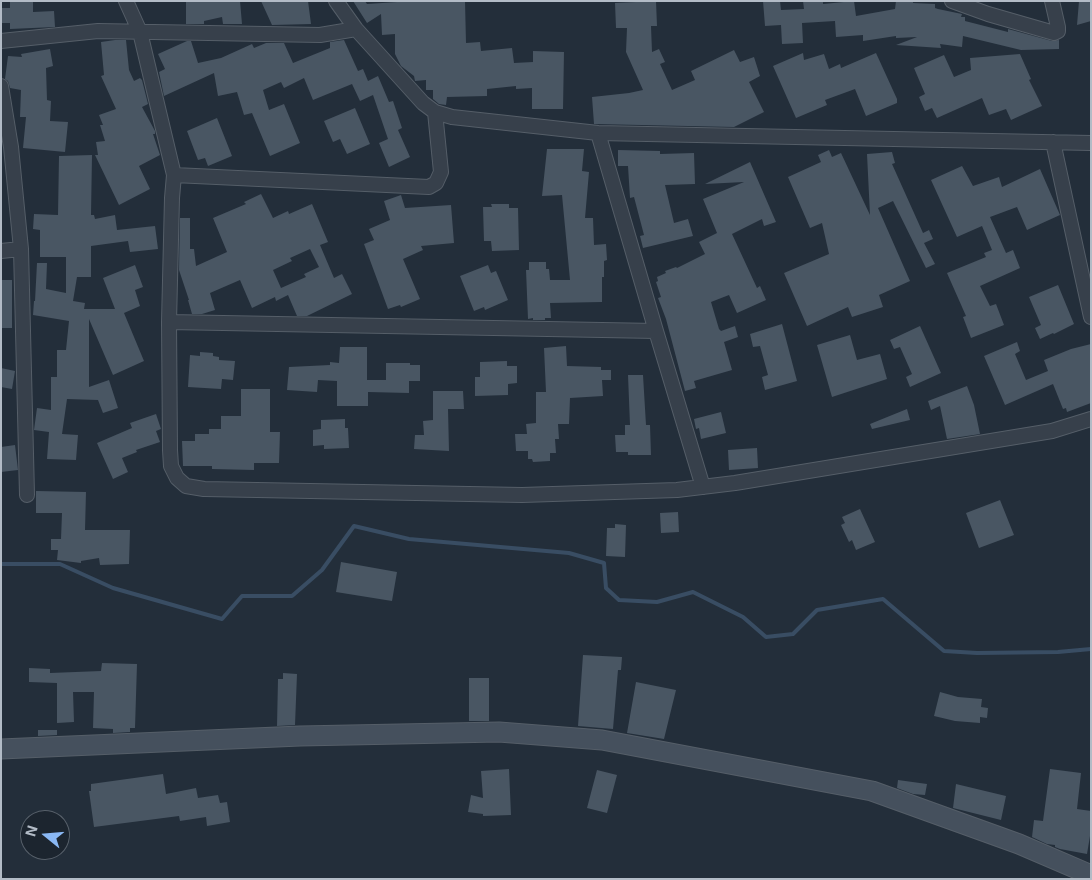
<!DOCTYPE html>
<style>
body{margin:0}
#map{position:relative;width:1092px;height:880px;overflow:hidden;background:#232e3a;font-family:Inter,sans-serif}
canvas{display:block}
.frame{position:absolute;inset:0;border:2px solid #b2bbc6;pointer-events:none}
.north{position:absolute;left:20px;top:810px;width:50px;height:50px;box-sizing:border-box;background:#1c252f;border:1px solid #58616b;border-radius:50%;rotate:287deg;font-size:14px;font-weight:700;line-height:20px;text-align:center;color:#b2bbc6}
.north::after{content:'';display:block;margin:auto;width:18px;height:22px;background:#8ab8f4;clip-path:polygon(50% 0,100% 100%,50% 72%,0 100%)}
</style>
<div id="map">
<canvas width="1092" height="880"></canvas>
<div class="frame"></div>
<div class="north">N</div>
</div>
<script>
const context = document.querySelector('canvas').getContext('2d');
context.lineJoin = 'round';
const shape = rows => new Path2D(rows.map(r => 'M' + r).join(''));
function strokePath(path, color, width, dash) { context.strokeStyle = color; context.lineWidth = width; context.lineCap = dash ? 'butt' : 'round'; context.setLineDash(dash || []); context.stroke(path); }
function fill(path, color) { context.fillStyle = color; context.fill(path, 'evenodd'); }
const stream = shape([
 [1,564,60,564,113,588,222,619,242,596,292,596,322,570,354,526,409,539,569,553,604,563,606,588,619,600,657,602,693,592,743,617,766,637,793,634,817,610,883,599,944,651,977,653,1058,652,1091,649]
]);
const building = shape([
 [186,1,240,1,242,24,223,24,222,17,204,21,204,24,186,24],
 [261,1,308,1,311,24,272,25],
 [353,1,365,1,367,4,412,1,465,1,466,43,480,42,481,51,512,48,514,63,533,62,533,51,564,52,563,109,532,109,532,88,516,89,516,86,487,89,487,96,447,97,446,105,439,104,433,99,433,90,426,90,426,80,415,81,414,76,401,66,395,54,395,34,382,35,381,14,367,23],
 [656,1,657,26,651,26,652,52,659,49,665,62,660,64,672,90,695,80,691,71,734,50,740,62,754,57,760,76,749,82,764,112,734,127,594,124,592,97,629,93,643,90,626,52,627,28,616,28,615,3],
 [763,1,780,1,781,10,804,9,803,1,823,1,823,4,854,1,856,16,895,9,896,1,913,1,913,3,935,4,935,8,938,9,962,14,961,17,965,17,965,21,1008,32,1008,29,1052,41,1059,40,1059,49,1021,50,963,36,962,47,940,44,941,48,896,45,917,37,896,38,896,36,863,41,863,35,836,37,835,21,802,23,803,43,782,44,781,25,765,26],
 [1079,1,1091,1,1091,21,1077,25],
 [10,2,33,2,33,12,54,11,55,27,10,29,10,23,1,23,2,8,10,8],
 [115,40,126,40,129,70,134,81,140,78,142,80,148,104,142,107,155,131,155,134,153,134,160,155,139,166,150,189,119,205,95,155,98,155,96,142,105,141,100,125,103,125,99,115,116,109,101,76,104,75,101,42],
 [344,40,358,71,363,69,368,81,378,76,389,102,393,101,402,128,398,130,410,157,389,167,379,143,388,139,373,95,360,101,352,84,313,100,304,78,284,88,281,82,263,90,269,110,284,104,300,143,270,156,252,113,244,115,237,92,218,96,214,73,164,96,159,72,165,69,158,54,187,41,191,41,198,63,221,58,252,44,254,48,266,43,284,43,293,63,330,48,330,42],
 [50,49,53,66,46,68,47,100,51,101,50,121,68,122,65,152,23,148,26,117,20,117,21,90,10,88,8,81,5,79,8,56,22,57,21,54],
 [803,53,804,60,824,54,829,69,840,64,841,68,876,53,897,99,897,103,866,116,855,89,825,100,827,105,796,118,773,66],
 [1020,54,1031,79,1029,80,1042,106,1011,120,1006,109,989,115,982,98,937,118,932,108,925,111,919,97,925,94,914,68,944,55,954,77,971,70,970,58],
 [355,108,370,144,347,154,340,139,333,142,324,121],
 [217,118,232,156,208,166,205,158,198,160,187,131],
 [547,149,584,149,582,171,589,172,585,218,593,218,594,245,606,244,607,260,604,261,604,277,602,277,602,302,550,303,551,318,545,318,545,320,533,320,533,318,528,319,526,270,529,270,529,262,546,262,546,269,549,269,550,280,570,280,562,195,542,196],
 [618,150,660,151,660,154,694,153,695,184,665,185,674,223,688,219,693,236,643,248,640,236,644,235,634,197,630,198,628,166,618,166],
 [829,150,832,157,841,153,870,215,867,154,892,152,895,163,892,164,923,233,929,230,933,239,924,243,935,264,926,268,893,201,878,208,910,281,879,295,883,307,852,317,848,307,807,326,784,273,829,254,822,223,810,228,788,177,821,162,818,155],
 [92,155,91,215,94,215,95,219,115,215,117,230,155,226,158,249,130,252,128,241,91,246,91,277,77,277,73,301,85,303,84,309,115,309,103,278,135,265,143,287,135,290,140,306,124,313,144,361,113,375,89,319,89,387,109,380,118,408,103,413,98,400,67,399,62,434,78,435,76,460,47,459,49,432,34,430,37,408,51,410,51,377,57,377,57,350,66,350,69,321,33,315,34,301,35,301,37,263,47,263,46,289,66,293,66,257,40,257,40,230,33,229,34,214,58,215,59,156],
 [750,162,776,222,764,226,762,219,732,234,757,288,760,286,766,300,737,313,729,295,711,302,719,329,721,331,735,326,738,337,724,342,732,370,694,381,696,388,685,391,666,319,658,298,661,297,656,282,658,281,657,277,666,273,665,271,676,267,677,268,705,254,699,242,717,233,703,199,744,182,705,184],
 [962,166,973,186,999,177,1002,187,1040,169,1060,215,1027,230,1017,207,990,217,1006,253,1013,250,1020,268,980,286,990,306,996,304,1004,325,971,338,963,317,966,316,947,273,986,257,984,253,992,250,982,226,957,237,931,180],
 [261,194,273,218,288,211,289,214,312,204,328,242,320,245,334,278,342,274,352,294,307,316,297,316,288,295,276,301,275,297,252,308,240,280,210,293,215,310,202,314,192,314,188,300,189,300,179,270,180,218,190,218,190,249,194,249,196,266,227,252,213,218,246,204,244,202],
 [310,249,319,267,304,274,306,277,281,288,273,270,292,261,290,258],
 [401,195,405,208,451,205,454,243,421,246,423,250,403,259,420,299,401,307,400,305,388,309,364,244,374,240,369,229,390,220,384,201],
 [491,204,509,204,509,208,518,208,519,250,492,251,491,241,484,241,483,207,492,207],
 [488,265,491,273,496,271,508,300,485,310,484,307,474,311,460,276],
 [1,280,12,280,12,328,1,328],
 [1058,285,1074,324,1054,334,1053,333,1040,339,1035,328,1041,325,1029,297],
 [782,324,797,381,765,390,762,377,768,375,760,346,753,347,750,334],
 [920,326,941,373,910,387,906,377,912,374,900,347,894,349,890,340],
 [850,335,857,360,880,354,887,379,832,397,817,345],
 [1017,342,1020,351,1015,354,1026,380,1048,371,1044,360,1071,349,1091,344,1091,403,1067,412,1066,408,1063,409,1053,384,1005,405,984,356],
 [566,346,567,366,601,367,601,370,611,370,611,380,602,380,603,396,570,398,569,424,558,424,559,439,555,439,556,453,550,453,550,461,533,462,532,459,528,459,528,451,516,451,515,434,527,434,526,424,536,423,536,392,546,392,544,348],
 [340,347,367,347,367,380,386,380,386,363,410,363,410,365,420,365,420,381,409,381,409,393,368,392,368,406,337,406,337,381,318,380,317,392,287,390,289,367,330,365,330,362,339,363],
 [200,352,213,353,213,356,219,357,219,360,235,361,233,380,222,379,221,389,188,387,190,355,200,356],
 [507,361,507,366,517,366,517,383,508,384,508,395,475,396,475,377,480,377,480,362],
 [1,368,15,371,12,389,1,387],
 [628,375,643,375,646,425,650,425,651,455,628,455,628,452,616,452,615,435,625,435,625,425,630,425],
 [967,386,974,405,980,434,947,439,940,406,931,410,928,401],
 [241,389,270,389,270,432,280,432,279,463,254,463,254,470,212,469,212,466,183,466,182,441,195,441,195,434,209,434,209,429,221,429,221,416,241,416],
 [433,391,463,391,464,409,448,409,449,451,414,449,415,435,424,435,423,421,433,420],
 [907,409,910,420,872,429,870,424],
 [721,412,726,433,701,439,699,428,696,429,694,419],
 [156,414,161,429,156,431,160,442,136,450,137,452,122,458,128,472,113,479,97,443,132,428,130,423],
 [345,419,345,428,348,428,349,448,324,449,324,445,313,446,313,430,321,429,321,420],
 [15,445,18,470,1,472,1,447],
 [757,448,758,468,729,470,728,450],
 [36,491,86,492,85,530,130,530,129,564,100,565,99,558,81,561,81,563,57,560,58,550,51,550,51,539,61,539,62,513,36,513],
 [1000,500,1014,535,979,548,966,513],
 [860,509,875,542,856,550,852,540,849,542,841,525,845,523,842,517],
 [678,512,679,532,661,533,660,513],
 [615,524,626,525,625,557,606,556,607,528,615,528],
 [341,562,397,572,392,601,336,592],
 [583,655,622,657,621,670,618,670,613,729,578,726],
 [102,663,137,664,135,728,130,728,130,732,113,733,113,729,93,728,94,692,73,692,74,722,57,723,57,683,29,682,29,668,50,669,50,673,101,671],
 [283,673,297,674,295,725,277,726,278,679,283,679],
 [469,678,489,678,489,721,469,721],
 [636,682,676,690,664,739,627,733],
 [940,692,958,697,982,699,981,707,988,708,987,718,980,717,980,723,955,721,934,716],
 [38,730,57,730,57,735,38,736],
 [509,769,511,815,483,816,483,814,468,812,471,795,483,798,481,771],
 [1050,769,1081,773,1077,809,1091,811,1091,830,1087,854,1060,849,1055,847,1055,845,1047,844,1032,837,1034,820,1043,821],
 [597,770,617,775,607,813,587,808],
 [163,774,166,794,196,788,198,798,218,795,220,803,227,802,230,822,207,826,206,817,180,821,179,816,94,827,89,791,91,791,91,784],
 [898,780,927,784,925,795,913,794,897,788],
 [956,784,1006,796,1001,820,953,808]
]);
const street = shape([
 [126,1,140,32,174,175,172,198,169,322,170,450,171,466,177,478,186,486,204,489,522,495,677,490,735,483,1052,431,1091,419],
 [336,1,356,29,423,103,435,112,452,117,598,133,1091,143],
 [952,1,988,14,1054,33,1058,31,1058,27,1052,1],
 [1,41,98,31,320,35,356,29],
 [1,86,11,147,21,249,27,495],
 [598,133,656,331,703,487],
 [1053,142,1091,317],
 [174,175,429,187,436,183,441,172,435,112],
 [1,251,21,249],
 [169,322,656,331]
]);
const secondary = shape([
 [1,749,300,736,499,732,602,740,872,791,1019,844,1091,875]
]);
strokePath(stream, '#394d63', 4);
fill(building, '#495663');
strokePath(street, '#555e68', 16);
strokePath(secondary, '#555e68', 21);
strokePath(street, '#37404b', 14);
strokePath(secondary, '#45505d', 19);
</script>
